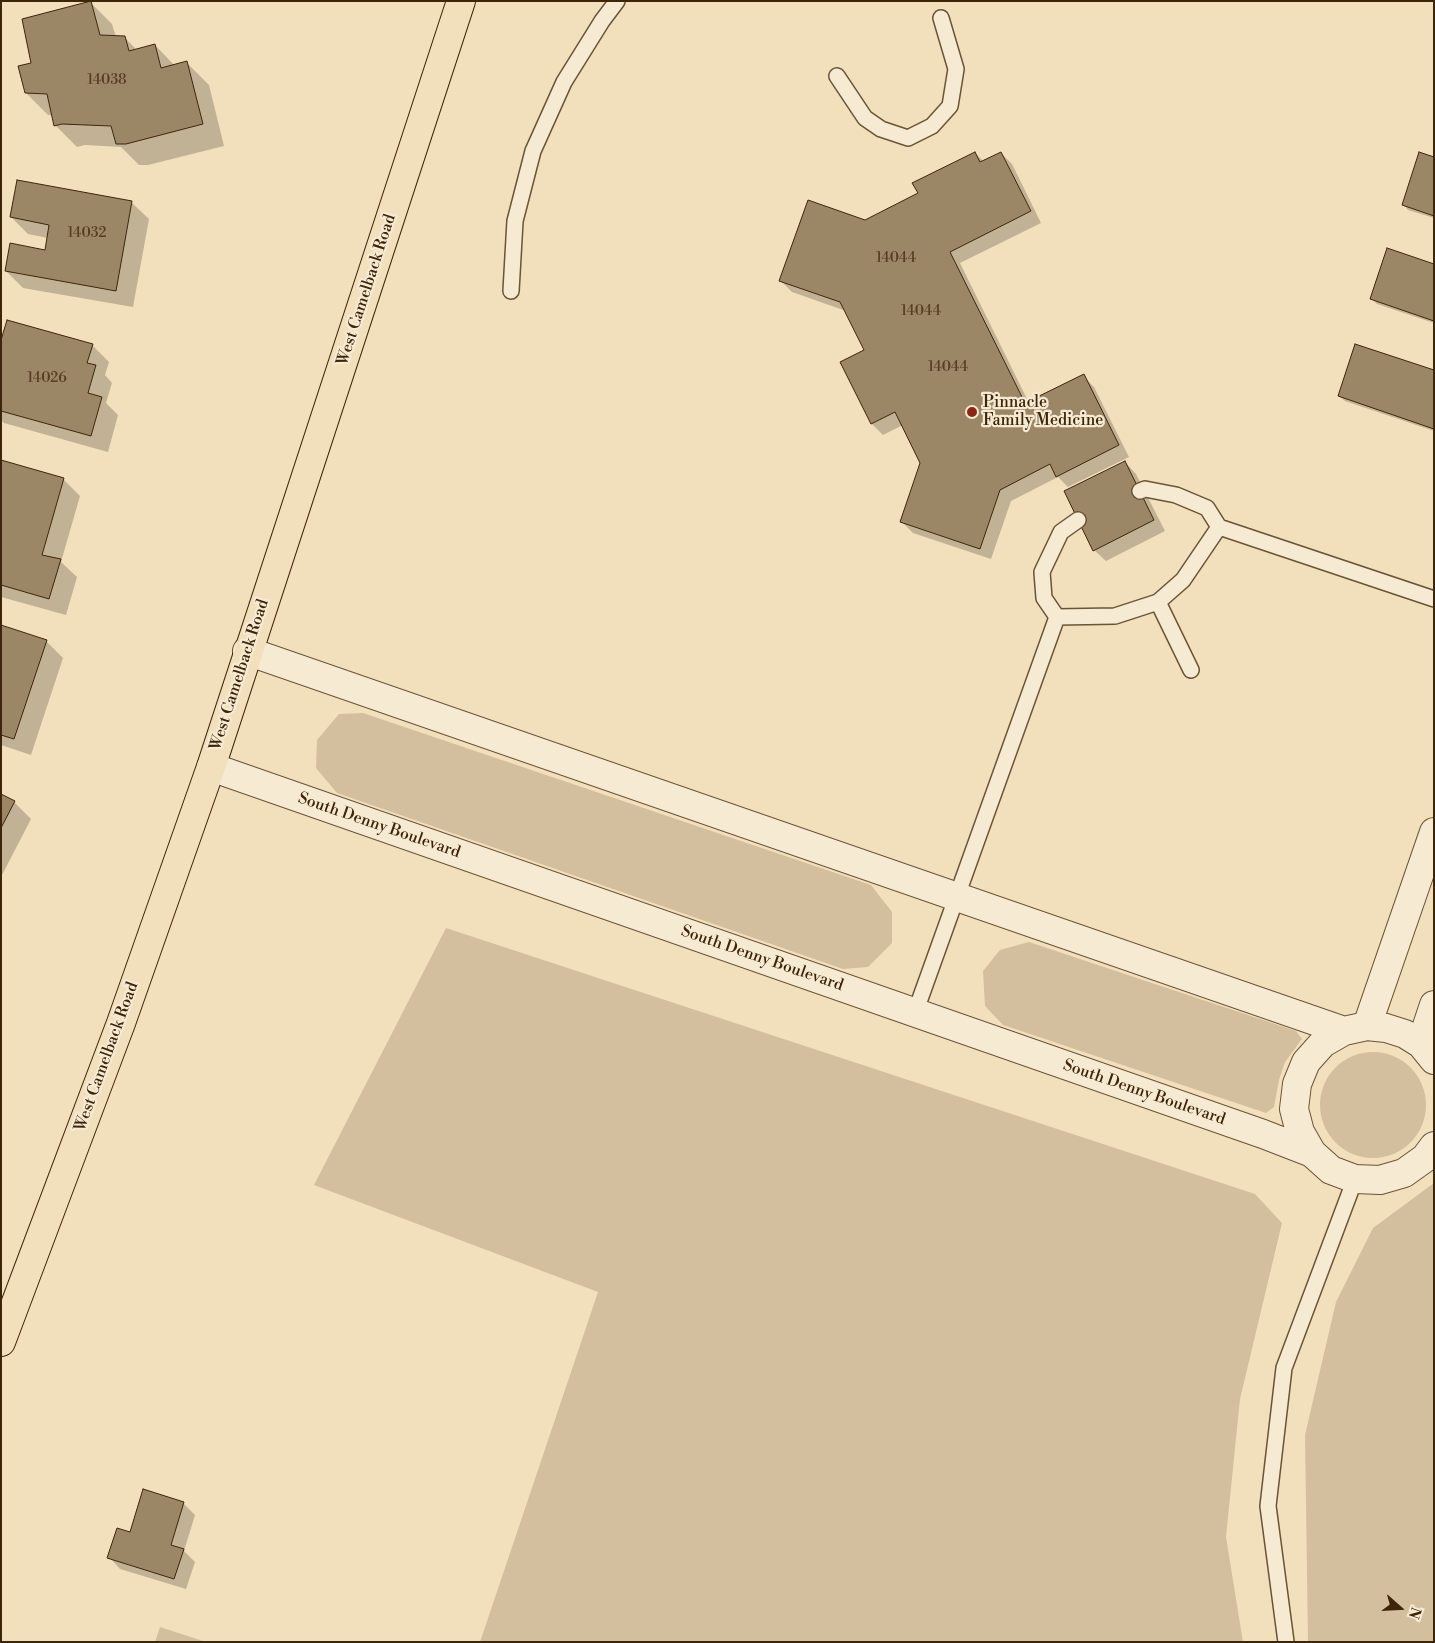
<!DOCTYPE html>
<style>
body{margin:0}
#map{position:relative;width:1435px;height:1643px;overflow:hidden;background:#f2dfbb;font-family:"Libre Bodoni",serif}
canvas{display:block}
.frame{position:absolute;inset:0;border:2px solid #3d2509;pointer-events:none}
.north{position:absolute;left:1375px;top:1583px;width:50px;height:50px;-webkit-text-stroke:4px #f7ead3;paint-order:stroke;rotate:109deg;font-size:14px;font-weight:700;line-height:20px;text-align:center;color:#3d2509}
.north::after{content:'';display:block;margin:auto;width:18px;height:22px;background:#3d2509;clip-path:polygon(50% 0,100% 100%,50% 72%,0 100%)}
</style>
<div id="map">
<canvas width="1435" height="1643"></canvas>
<div class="frame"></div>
<div class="north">N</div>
</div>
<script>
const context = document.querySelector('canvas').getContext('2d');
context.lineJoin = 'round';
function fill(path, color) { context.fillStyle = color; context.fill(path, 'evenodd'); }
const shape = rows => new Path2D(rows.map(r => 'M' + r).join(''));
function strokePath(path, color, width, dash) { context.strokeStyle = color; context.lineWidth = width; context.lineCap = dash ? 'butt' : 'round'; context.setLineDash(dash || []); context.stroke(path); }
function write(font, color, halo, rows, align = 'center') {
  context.font = font + ' "Libre Bodoni",serif'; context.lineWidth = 4.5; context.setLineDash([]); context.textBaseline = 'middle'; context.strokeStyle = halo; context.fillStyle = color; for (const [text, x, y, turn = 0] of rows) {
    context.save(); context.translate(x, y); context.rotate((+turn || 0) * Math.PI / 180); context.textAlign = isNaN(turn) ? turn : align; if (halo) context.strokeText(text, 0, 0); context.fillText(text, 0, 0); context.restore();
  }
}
const green = shape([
 [363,713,871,885,892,912,892,943,868,967,843,969,337,793,316,768,317,740,339,714],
 [446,928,1255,1194,1282,1223,1240,1399,1226,1537,1243,1642,480,1642,598,1292,314,1185],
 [1029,942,1296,1031,1302,1039,1285,1062,1279,1080,1274,1107,1266,1113,1003,1025,985,1006,983,971,1000,950],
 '1320 1105a53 53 0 1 1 106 0a53 53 0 1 1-106 0Z',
 [1434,1183,1434,1642,1308,1642,1305,1435,1336,1302,1373,1228],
 [160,1627,206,1642,155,1642]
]);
const shadow = shape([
 [90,2,112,24,116,37,125,38,137,50,155,45,175,66,187,63,209,85,224,146,148,165,139,165,121,147,85,145,77,147,55,125,53,115,48,115,26,93,33,64],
 [975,153,984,162,1001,153,1012,164,1041,223,960,263,1029,403,1083,376,1094,387,1129,457,1068,487,1058,477,1011,501,991,559,913,533,902,522,921,463,903,425,883,435,872,424,842,362,866,351,846,311,792,292,781,281,865,221,919,194],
 [1434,159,1434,218,1408,210,1403,204],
 [18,182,132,203,149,219,133,307,23,288,6,271,46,251,48,238,28,234,11,217],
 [1434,265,1434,323,1377,304,1372,299],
 [92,345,109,362,105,375,112,383,106,403,118,415,108,452,4,423,1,420,1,357],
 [1434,372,1434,431,1345,401,1339,396],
 [1,461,63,479,80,496,61,562,77,577,66,615,1,597],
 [1125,462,1136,474,1165,531,1106,561,1094,550],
 [1,626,46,641,63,658,31,755,1,745],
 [1,796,14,802,31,819,1,877],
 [144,1491,184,1504,195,1515,184,1551,195,1562,186,1589,120,1569,109,1557,131,1534]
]);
const building = shape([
 [91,1,100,35,125,36,129,51,155,44,161,68,187,61,203,124,126,144,116,144,111,126,62,124,54,126,47,94,25,93,18,66,31,63,22,19,91,1],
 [975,152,980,162,1001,152,1031,211,950,252,1025,403,1084,374,1119,445,1056,477,1050,464,1000,490,980,549,900,522,920,463,895,412,871,424,840,362,864,350,840,302,779,281,808,200,865,220,918,193,912,183,975,152],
 [1419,152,1434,157,1434,216,1402,205,1419,152],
 [17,180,132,201,116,291,5,271,10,243,45,250,49,225,10,217,17,180],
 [1387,248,1434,264,1434,321,1370,299,1387,248],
 [7,320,93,344,87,363,96,365,88,393,102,397,91,436,1,411,1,340,7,320],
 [1355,344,1434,370,1434,429,1338,396,1355,344],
 [1,460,64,478,42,555,61,559,49,599,1,585,1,460],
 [1125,461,1154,520,1093,551,1064,491,1125,461],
 [1,625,47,640,14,739,1,735,1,625],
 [1,794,15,801,1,828,1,794],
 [143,1489,184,1502,171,1545,184,1549,174,1579,107,1558,117,1528,130,1532,143,1489]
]);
const lane = shape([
 [837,76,865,118,881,129,908,138,932,126,950,106,956,69,941,18],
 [511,291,515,221,533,151,564,82,602,21,617,1],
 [1078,520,1061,532,1042,572,1044,598,1057,617,1115,616,1158,602,1183,580,1219,527,1207,508,1176,495,1145,489,1140,491],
 [1219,527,1434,599],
 [1158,602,1191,670],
 [915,1013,1057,617],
 [1286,1642,1268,1506,1284,1368,1355,1179]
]);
const street = shape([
 [247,651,1344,1031],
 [211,767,1263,1134,1312,1153],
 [1367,1026,1434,832],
 [1421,1044,1434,1005],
 [1434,1060,1421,1044,1405,1034,1386,1028,1367,1026,1344,1031,1323,1043,1306,1062,1297,1084,1294,1109,1300,1132,1312,1153,1331,1170,1355,1179,1380,1180,1404,1173,1425,1158,1434,1146]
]);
const primary = shape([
 [1,1342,121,1023,211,767,461,1]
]);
const markers = [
 [972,412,6,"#8f2418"]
];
const numberNames = [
 ["14038",107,81],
 ["14032",87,234],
 ["14044",896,259],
 ["14044",921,312],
 ["14044",948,368],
 ["14026",47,379]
];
const streetNames = [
 ["West Camelback Road",367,290,-72],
 ["West Camelback Road",240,675,-72],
 ["South Denny Boulevard",379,826,19],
 ["South Denny Boulevard",762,959,19],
 ["West Camelback Road",107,1057,-70],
 ["South Denny Boulevard",1144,1093,19]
];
const poiNames = [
 ["Pinnacle",983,403],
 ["Family Medicine",983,421]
];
fill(green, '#d3bf9d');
fill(shadow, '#0003');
fill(building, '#9b8666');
strokePath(building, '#3d2509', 1);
strokePath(lane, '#6a5436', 18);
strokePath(street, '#6a5436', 30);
strokePath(primary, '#3d2509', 30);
strokePath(lane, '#f7ead3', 15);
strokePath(street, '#f7ead3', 28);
strokePath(primary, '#f2dfbb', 28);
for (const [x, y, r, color] of markers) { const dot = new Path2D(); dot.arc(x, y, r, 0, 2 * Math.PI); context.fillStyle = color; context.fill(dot); strokePath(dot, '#f7ead3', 2); }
write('14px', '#543d20', null, numberNames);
write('16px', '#3d2509', '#f7ead3', streetNames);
write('16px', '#3d2509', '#f7ead3', poiNames, 'left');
</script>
